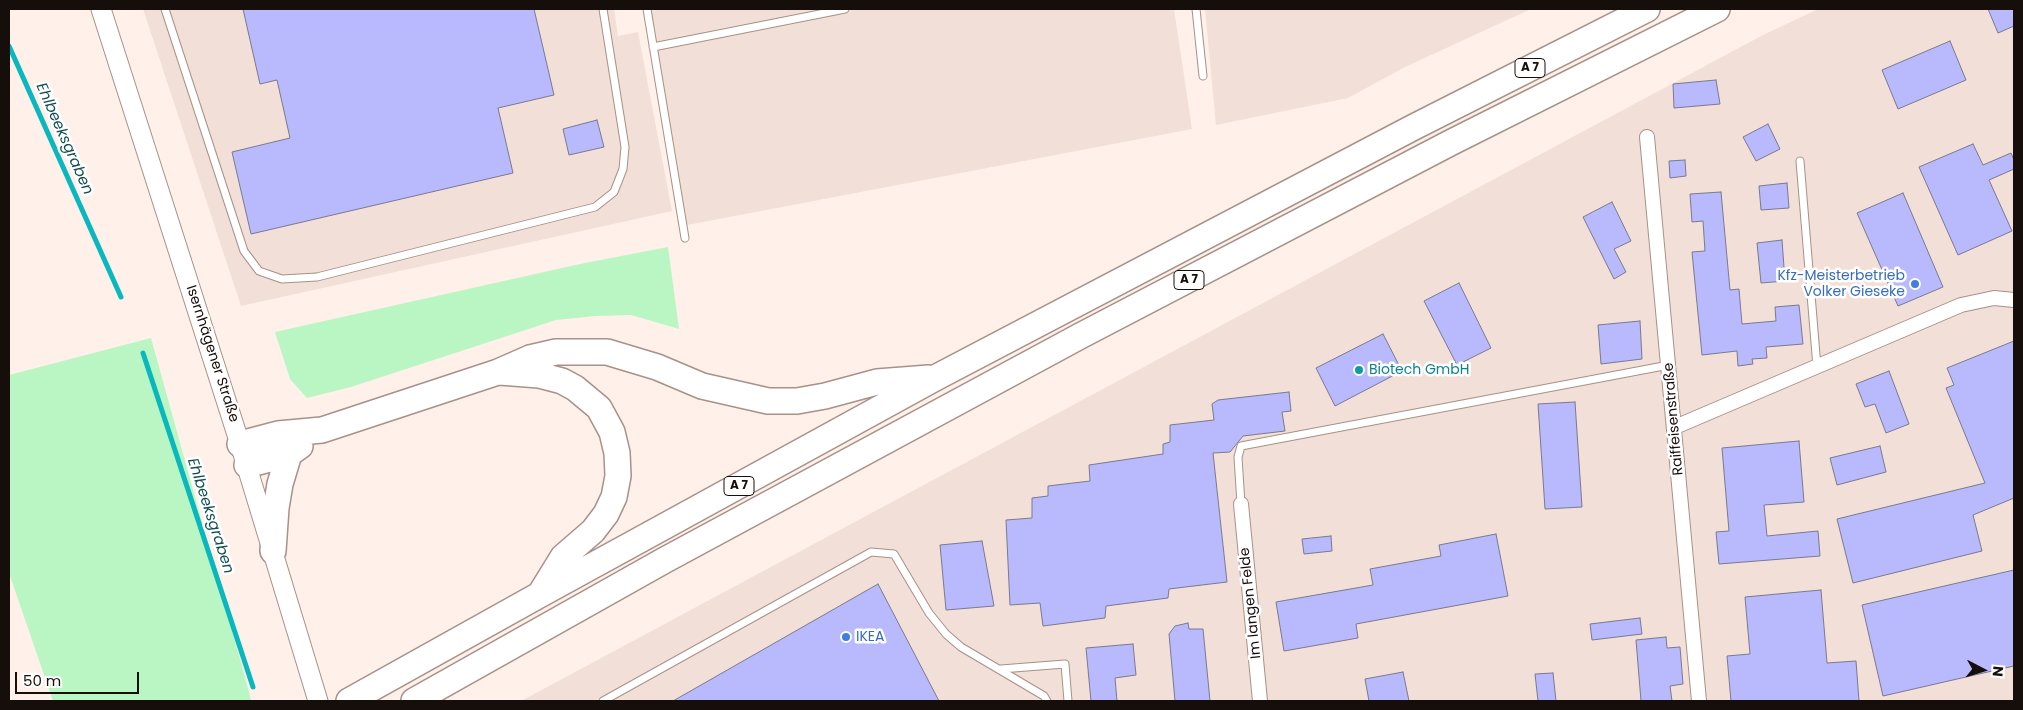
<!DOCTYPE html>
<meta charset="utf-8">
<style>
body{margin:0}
#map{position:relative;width:2023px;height:710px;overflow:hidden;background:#fff0ea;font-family:Poppins,sans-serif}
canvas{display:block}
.frame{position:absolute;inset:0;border:10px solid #160e0b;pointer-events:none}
.north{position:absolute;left:1958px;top:645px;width:50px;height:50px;-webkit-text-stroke:4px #fff;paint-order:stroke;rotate:95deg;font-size:14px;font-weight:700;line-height:20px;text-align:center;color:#160e0b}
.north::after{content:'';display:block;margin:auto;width:18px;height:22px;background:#160e0b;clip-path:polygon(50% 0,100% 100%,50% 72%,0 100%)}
.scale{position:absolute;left:15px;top:672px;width:124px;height:22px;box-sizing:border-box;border:2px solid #160e0b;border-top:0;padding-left:6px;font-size:15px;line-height:18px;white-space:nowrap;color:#160e0b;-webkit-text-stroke:4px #fff;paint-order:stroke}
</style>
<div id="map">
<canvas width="2023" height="710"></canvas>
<div class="frame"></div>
<div class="north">N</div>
<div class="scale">50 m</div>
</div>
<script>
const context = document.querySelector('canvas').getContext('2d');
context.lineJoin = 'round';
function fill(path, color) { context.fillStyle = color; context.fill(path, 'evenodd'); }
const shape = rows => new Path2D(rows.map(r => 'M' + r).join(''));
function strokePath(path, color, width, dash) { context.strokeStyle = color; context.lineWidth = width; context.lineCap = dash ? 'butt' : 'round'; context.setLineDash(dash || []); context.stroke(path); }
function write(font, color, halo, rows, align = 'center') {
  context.font = font + ' Poppins,sans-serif'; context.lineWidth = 5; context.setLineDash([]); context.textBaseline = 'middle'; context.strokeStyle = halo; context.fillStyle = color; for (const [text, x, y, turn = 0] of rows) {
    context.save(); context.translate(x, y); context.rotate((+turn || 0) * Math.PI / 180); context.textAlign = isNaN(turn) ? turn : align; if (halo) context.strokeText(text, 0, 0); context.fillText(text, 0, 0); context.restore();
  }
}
const built = shape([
 [143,9,614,9,618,36,638,32,672,211,241,306],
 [650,9,1174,9,1192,129,682,226],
 [1205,9,1531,9,1405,67,1348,98,1216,125],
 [1818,9,2014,9,2014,701,521,701,1761,36]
]);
const green = shape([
 [668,247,679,329,631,315,596,316,556,320,351,387,307,398,290,379,275,332,580,264],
 [151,338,249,692,251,701,53,701,9,573,9,375]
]);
const stream = shape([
 [9,46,121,297],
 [143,353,253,687]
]);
const building = shape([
 [243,9,534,9,554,95,498,108,513,173,251,234,232,152,290,138,277,80,260,84,243,9],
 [1988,9,2014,9,2014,26,1998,33,1988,9],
 [1950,41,1966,80,1898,109,1882,70,1950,41],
 [1716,80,1720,104,1674,108,1673,84,1716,80],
 [597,120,604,147,569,155,563,129,597,120],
 [1768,124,1780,149,1756,161,1743,137,1768,124],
 [1973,144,1983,165,2011,153,2014,160,2014,169,1989,180,2012,231,1958,255,1919,167,1973,144],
 [1685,160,1686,176,1670,178,1669,161,1685,160],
 [1787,183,1789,208,1761,210,1759,186,1787,183],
 [1721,192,1730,290,1739,289,1742,324,1776,321,1775,307,1799,305,1803,344,1766,347,1767,358,1752,359,1753,364,1738,366,1737,351,1702,355,1692,252,1705,251,1703,221,1692,222,1690,194,1721,192],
 [1903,193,1943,287,1898,306,1857,213,1903,193],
 [1612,202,1631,241,1614,249,1626,272,1614,279,1583,217,1612,202],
 [1782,240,1785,281,1761,283,1757,243,1782,240],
 [1459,283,1491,348,1457,365,1424,301,1459,283],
 [1640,321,1642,359,1601,364,1598,325,1640,321],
 [1383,334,1402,371,1335,406,1316,368,1383,334],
 [2014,341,2014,498,1973,515,1982,551,1853,583,1837,519,1985,483,1946,388,1954,385,1947,368,2014,341],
 [1889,371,1909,424,1886,433,1875,404,1865,407,1856,384,1889,371],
 [1289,392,1291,411,1282,412,1285,431,1243,436,1230,452,1213,453,1227,582,1169,589,1168,598,1106,606,1105,618,1043,626,1040,603,1010,605,1006,520,1032,518,1032,498,1048,496,1048,486,1090,481,1089,465,1163,454,1163,444,1170,442,1170,425,1214,420,1212,404,1218,400,1289,392],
 [1575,402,1582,507,1545,509,1538,404,1575,402],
 [1799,441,1804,502,1764,505,1767,536,1818,531,1820,556,1719,564,1716,532,1729,531,1722,448,1799,441],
 [1880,446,1886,472,1837,485,1830,458,1880,446],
 [1496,534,1508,596,1356,624,1358,638,1284,651,1276,602,1373,585,1370,569,1441,556,1439,545,1496,534],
 [1331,536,1332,551,1304,554,1302,539,1331,536],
 [982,541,994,606,946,610,940,545,982,541],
 [2014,570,2014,666,1883,696,1862,605,2014,570],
 [878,584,939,701,673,701,878,584],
 [1821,590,1827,663,1856,661,1859,701,1731,701,1727,656,1750,654,1745,597,1821,590],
 [1640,618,1642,634,1592,640,1590,624,1640,618],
 [1188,623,1189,629,1203,629,1210,701,1175,701,1169,634,1175,626,1188,623],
 [1666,637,1667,648,1680,647,1683,684,1670,686,1672,701,1641,701,1636,640,1666,637],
 [1133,644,1136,675,1115,678,1117,701,1091,701,1086,648,1133,644],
 [1403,672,1409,701,1369,701,1365,679,1403,672],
 [1553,673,1556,701,1538,701,1535,674,1553,673]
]);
const service = shape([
 [165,9,244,251,259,271,282,279,317,277,595,207,614,192,623,169,625,147,603,9],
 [647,9,685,238],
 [1196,9,1203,76],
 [653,47,845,9],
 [1800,161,1817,367],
 [1241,504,1238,457,1241,446,1669,365],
 [1001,669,1065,664,1068,701],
 [603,701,871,552,894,554,929,613,946,634,961,647,1044,696,1047,701]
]);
const minor = shape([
 [1647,137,1699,701],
 [1675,427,1961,305,1994,298,2014,300],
 [1241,504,1260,701]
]);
const secondary = shape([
 [101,9,240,444,318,701]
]);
const motorway = shape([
 [500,372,539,375,562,381,575,388,599,408,612,432,617,453,618,476,614,497,606,514,593,531,563,557,542,591],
 [240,444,278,434,322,430,498,372,530,358,556,352,607,352,657,367,702,386,768,401,797,401,825,396,877,382,929,378],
 [247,465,289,454,300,446],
 [273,551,276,508,280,484,289,454],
 [349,701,541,594,937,377,1414,127,1647,9],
 [414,701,665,560,1082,335,1452,142,1717,9]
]);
const markers = [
 [1915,284,5,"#3f7fe0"],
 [1359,370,5,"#0f9aa8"],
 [846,637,5,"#3f7fe0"]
];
const shields = [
 [1530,68,30],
 [1189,280,30],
 [739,486,30]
];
const shieldNames = [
 ["A 7",1530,68],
 ["A 7",1189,280],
 ["A 7",739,486]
];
const shopNames = [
 ["Kfz-Meisterbetrieb",1905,276],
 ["Volker Gieseke",1905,292],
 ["IKEA",856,637,"left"]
];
const streetNames = [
 ["Isernhägener Straße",212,354,72],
 ["Raiffeisenstraße",1674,419,-95],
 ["Im langen Felde",1251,603,-96]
];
const cultureNames = [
 ["Biotech GmbH",1369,370]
];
const waterNames = [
 ["Ehlbeeksgraben",64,139,66],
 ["Ehlbeeksgraben",210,516,72]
];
fill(built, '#f2dfd7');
fill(green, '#baf6c3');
strokePath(stream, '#09b8bf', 5);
fill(building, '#b9b9fd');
strokePath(building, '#7a7a8e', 1);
strokePath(service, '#a79188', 9);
strokePath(minor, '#a79188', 16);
strokePath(secondary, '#a79188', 21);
strokePath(motorway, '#a79188', 28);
strokePath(service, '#fff', 7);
strokePath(minor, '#fff', 14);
strokePath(secondary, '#fff', 19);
strokePath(motorway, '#fff', 25);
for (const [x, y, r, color] of markers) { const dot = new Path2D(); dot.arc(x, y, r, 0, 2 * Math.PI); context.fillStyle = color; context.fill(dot); strokePath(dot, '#fff', 2); }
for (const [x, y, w] of shields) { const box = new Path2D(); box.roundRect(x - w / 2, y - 9.5, w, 19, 4); context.fillStyle = '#fff'; context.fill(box); strokePath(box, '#160e0b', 1); }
write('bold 12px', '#160e0b', null, shieldNames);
write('14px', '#366cbe', '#fff', shopNames, 'right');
write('14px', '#160e0b', '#fff', streetNames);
write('14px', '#0d838f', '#fff', cultureNames, 'left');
write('italic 15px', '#0f4e51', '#fff', waterNames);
</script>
